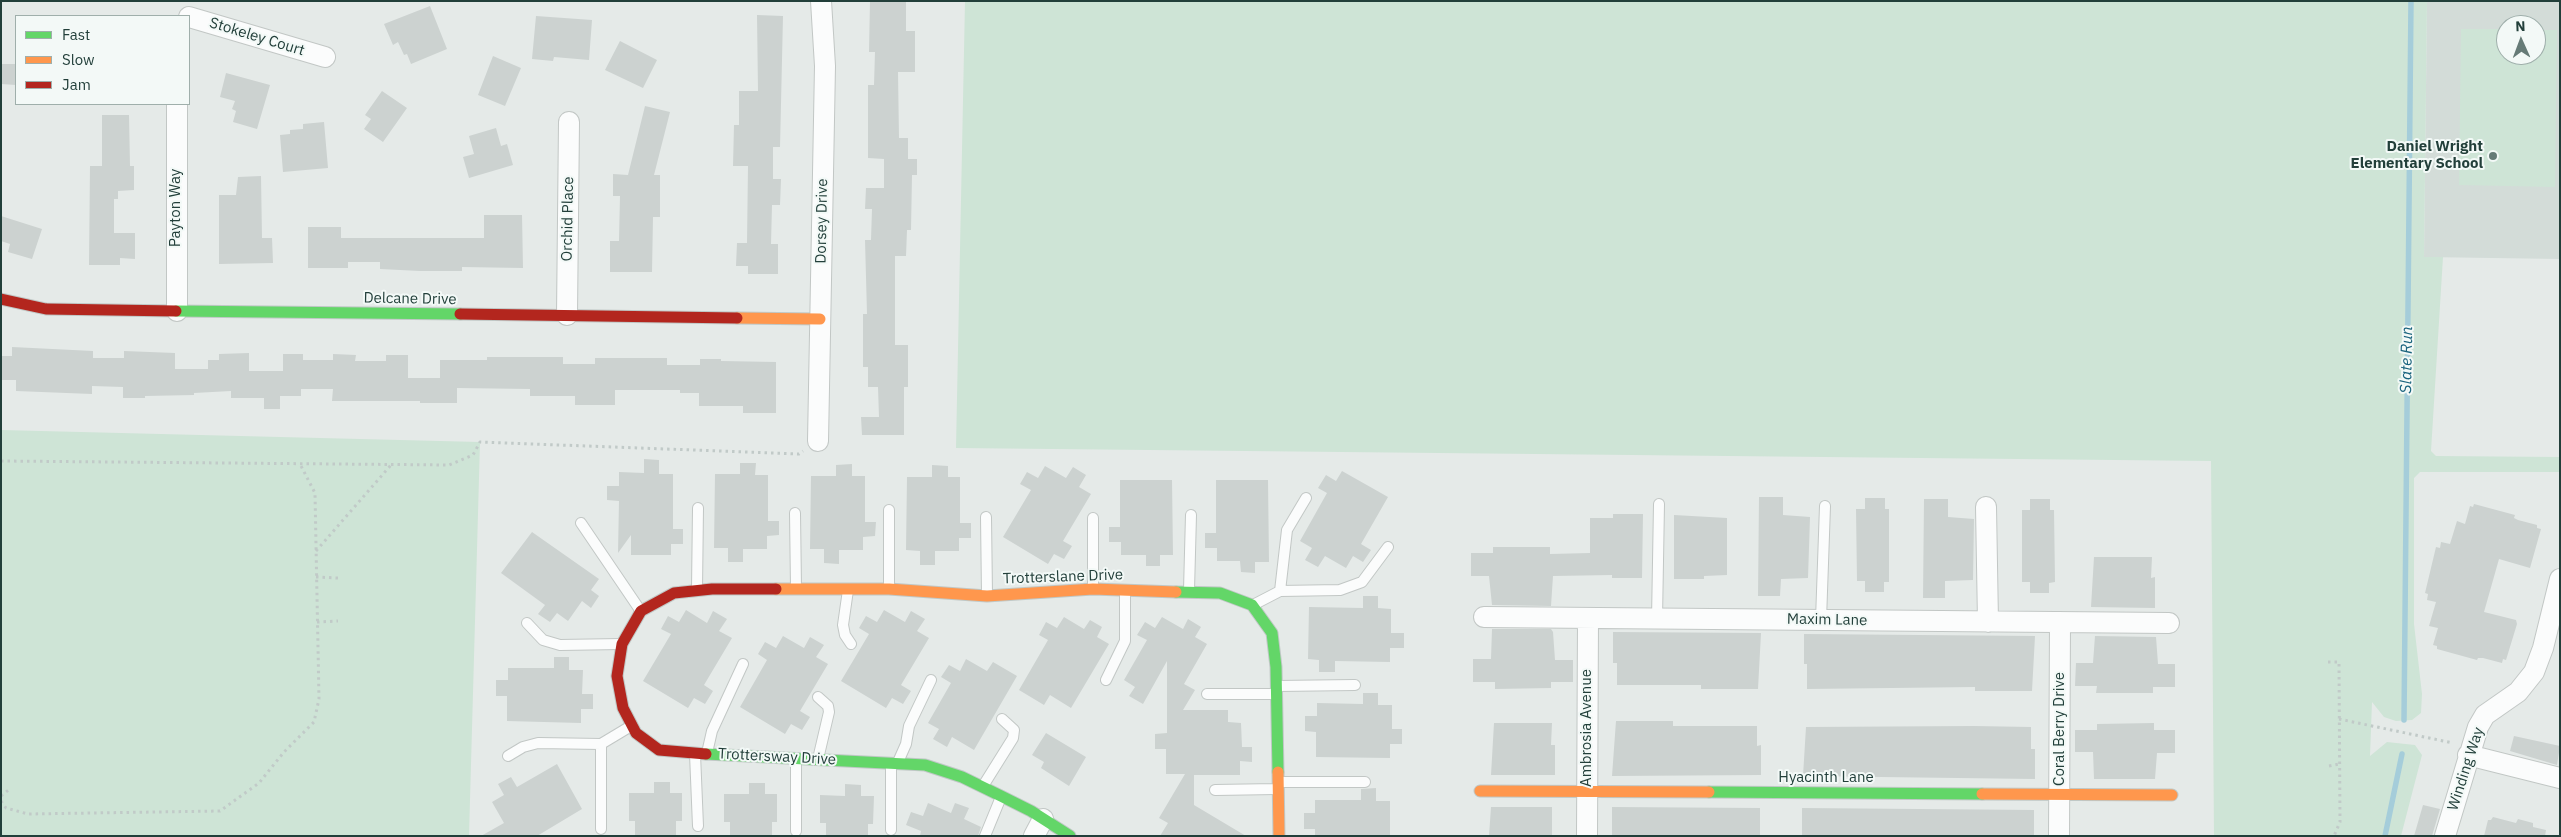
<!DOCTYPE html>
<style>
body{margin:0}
#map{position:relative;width:2561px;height:837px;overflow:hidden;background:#e5eae8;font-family:"IBM Plex Sans",sans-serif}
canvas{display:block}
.frame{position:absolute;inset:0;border:2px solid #223f3a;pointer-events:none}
.legend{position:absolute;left:15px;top:15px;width:175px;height:90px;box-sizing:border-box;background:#f3f9f7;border:1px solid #9fafab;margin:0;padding:6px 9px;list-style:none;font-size:15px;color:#223f3a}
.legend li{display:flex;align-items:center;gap:10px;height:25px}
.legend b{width:25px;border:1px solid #9fafab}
.north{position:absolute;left:2496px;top:15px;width:50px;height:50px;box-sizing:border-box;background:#f3f9f7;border:1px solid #9fafab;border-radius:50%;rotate:358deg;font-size:14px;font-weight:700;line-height:20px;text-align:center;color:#223f3a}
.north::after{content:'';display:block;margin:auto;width:18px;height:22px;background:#667b77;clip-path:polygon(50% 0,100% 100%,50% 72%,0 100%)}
</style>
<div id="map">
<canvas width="2561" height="837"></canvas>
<div class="frame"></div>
<ul class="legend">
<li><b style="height:6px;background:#63d668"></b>Fast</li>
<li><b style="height:6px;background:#ff974d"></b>Slow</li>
<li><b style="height:6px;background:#b3261e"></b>Jam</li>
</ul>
<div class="north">N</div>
</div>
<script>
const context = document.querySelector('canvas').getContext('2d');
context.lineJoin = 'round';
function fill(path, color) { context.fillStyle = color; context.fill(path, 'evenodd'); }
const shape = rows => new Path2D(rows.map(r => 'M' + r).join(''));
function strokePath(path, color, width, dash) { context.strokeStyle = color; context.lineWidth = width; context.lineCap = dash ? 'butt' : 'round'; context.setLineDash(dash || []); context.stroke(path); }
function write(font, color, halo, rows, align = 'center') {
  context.font = font + ' "IBM Plex Sans",sans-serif'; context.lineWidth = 4; context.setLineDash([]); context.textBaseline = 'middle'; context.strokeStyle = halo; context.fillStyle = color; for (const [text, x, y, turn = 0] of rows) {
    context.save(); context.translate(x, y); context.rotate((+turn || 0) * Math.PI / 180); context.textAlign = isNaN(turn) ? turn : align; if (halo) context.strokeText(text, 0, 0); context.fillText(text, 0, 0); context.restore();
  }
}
const built = shape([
 [2427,1,2560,1,2560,259,2424,257],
 [2506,25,2536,25,2536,55,2506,55]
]);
const green = shape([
 [965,1,2427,1,2424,257,2443,257,2431,451,2436,456,2560,457,2560,472,2420,472,2414,478,2414,624,2422,694,2421,713,2412,720,2396,721,2384,717,2372,702,2370,756,2387,742,2415,745,2422,755,2401,836,2214,836,2211,461,956,448],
 [2461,29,2506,29,2506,55,2536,55,2536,30,2557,30,2555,187,2459,185],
 [1,430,480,442,469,836,1,836]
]);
const stream = shape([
 [2404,720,2411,1],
 [2385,836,2402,754]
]);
const building = shape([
 [870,1,906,1,906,31,915,31,915,72,898,72,899,138,908,138,908,159,917,159,917,175,912,175,911,230,907,230,906,256,895,256,895,345,908,345,908,387,904,387,904,435,862,435,861,417,879,417,878,387,868,387,868,367,863,367,863,314,867,314,865,240,871,240,872,209,865,209,866,188,884,188,884,159,868,158,868,85,874,85,875,52,869,52],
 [430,6,447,49,411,64,407,54,404,55,398,42,393,45,384,24],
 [757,15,783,16,780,147,773,147,773,179,781,179,780,205,772,205,771,244,778,244,778,274,748,274,748,266,736,266,737,243,747,243,748,166,733,166,734,125,739,125,739,91,758,91],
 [536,16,592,20,589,60,554,57,553,61,532,59],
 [620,41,657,60,643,88,605,70],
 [493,56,521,68,505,106,478,95],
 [1,64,16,64,16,85,1,84],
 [226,73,270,85,257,129,233,122,236,111,232,109,235,101,220,97],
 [382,91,407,108,383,142,364,129,371,119,365,115],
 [645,106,670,112,654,175,660,175,660,217,653,217,652,272,610,272,610,241,619,241,620,196,613,196,613,174,628,175],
 [102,115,129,115,130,166,134,166,134,190,118,191,118,199,114,199,114,233,135,233,135,259,120,258,120,265,89,265,90,166,102,166],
 [324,122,328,168,283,172,280,135,290,134,290,130,303,129,303,124],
 [496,128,501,146,507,144,513,165,469,178,463,157,474,154,469,136],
 [261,176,262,238,272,238,273,263,219,264,219,195,236,195,238,177],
 [484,215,522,215,523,268,462,267,462,271,420,271,380,269,380,262,348,262,348,268,308,268,308,227,341,227,341,238,484,238],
 [1,216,42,229,32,259,8,252,10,244,1,241],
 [12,347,93,351,93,358,124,358,124,351,175,353,175,369,208,369,208,360,219,360,219,354,249,353,249,371,283,371,283,354,303,354,303,360,333,360,333,354,356,355,355,361,386,361,386,355,408,355,408,378,440,378,440,360,487,360,487,357,563,357,563,364,595,364,595,358,667,358,667,365,700,365,700,359,721,359,721,361,776,362,776,413,743,413,743,406,699,406,699,393,680,393,680,390,615,390,615,405,575,405,575,396,530,396,530,389,457,388,457,403,420,403,420,401,332,401,333,389,301,389,301,396,280,396,280,409,264,409,264,398,231,398,231,391,194,393,194,395,145,396,145,398,123,398,123,387,92,386,92,394,16,391,16,380,1,380,1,356,12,356],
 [644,459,659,460,659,474,673,474,673,529,683,529,683,544,671,544,671,555,631,555,631,535,618,553,619,501,607,500,607,486,619,486,619,472,644,473],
 [740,463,756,463,755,475,768,475,768,521,779,521,779,535,767,536,767,549,743,549,743,562,728,562,728,548,714,548,715,474,740,474],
 [852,464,852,476,865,476,865,522,876,522,875,536,863,537,863,550,839,550,839,564,824,563,824,549,810,549,811,476,836,476,836,465],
 [932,465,948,466,948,477,960,477,960,523,971,523,971,538,959,538,959,551,935,551,935,565,920,565,920,551,906,550,907,477,932,477],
 [1045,466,1066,478,1073,467,1086,475,1079,487,1091,494,1063,541,1072,546,1064,559,1054,554,1048,564,1003,537,1031,490,1020,484,1027,472,1038,478],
 [1342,471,1388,497,1361,544,1371,550,1363,562,1353,556,1346,568,1325,556,1318,567,1305,560,1312,548,1300,541,1327,493,1318,488,1326,475,1336,481],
 [1120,480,1172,480,1173,555,1160,555,1160,566,1146,566,1146,555,1121,555,1121,542,1109,542,1109,527,1120,527],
 [1216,480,1268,480,1269,562,1255,562,1255,573,1241,572,1240,561,1217,561,1217,548,1205,548,1205,533,1216,533],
 [1759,497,1783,497,1783,515,1810,517,1808,578,1781,579,1780,596,1758,596],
 [1865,498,1885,498,1885,509,1889,509,1889,582,1884,582,1884,592,1865,592,1865,581,1857,581,1856,509,1865,509],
 [1924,499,1948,499,1948,517,1974,519,1973,580,1945,581,1945,598,1923,598],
 [2030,499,2050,499,2050,510,2054,510,2055,582,2049,583,2049,593,2030,593,2030,582,2022,582,2022,510,2030,510],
 [2474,504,2515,515,2514,518,2518,520,2537,525,2537,528,2541,529,2530,568,2499,559,2484,612,2516,620,2517,624,2506,660,2503,659,2502,663,2483,658,2478,658,2477,660,2437,649,2437,646,2433,645,2438,628,2429,626,2436,602,2427,600,2428,594,2425,593,2436,547,2440,548,2441,542,2450,544,2457,521,2465,524,2470,506,2473,507],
 [1613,514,1643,514,1642,578,1612,578,1612,575,1553,576,1551,606,1492,605,1489,576,1471,576,1471,553,1493,553,1493,547,1550,547,1550,554,1590,553,1590,518,1613,518],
 [1674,515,1727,518,1727,575,1704,576,1704,579,1674,579],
 [532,532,599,579,591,590,599,596,591,608,582,601,568,621,557,613,550,622,538,614,545,605,501,573],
 [2094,557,2152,557,2151,578,2155,577,2155,608,2091,607],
 [1363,596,1378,596,1378,608,1391,609,1391,633,1404,633,1404,648,1390,648,1390,662,1335,661,1335,672,1319,672,1319,660,1308,659,1309,607,1363,608],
 [686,610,707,623,713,611,727,619,719,631,732,638,704,685,713,691,705,704,694,698,688,708,643,681,671,634,661,629,668,616,679,622],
 [884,610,905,622,911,611,925,619,917,631,929,638,901,685,911,691,903,704,892,698,886,708,841,681,869,634,859,628,866,616,877,622],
 [1064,617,1084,629,1090,620,1102,627,1097,637,1109,644,1071,708,1050,695,1044,705,1019,690,1048,640,1039,635,1046,622,1057,628],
 [1162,617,1183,629,1188,619,1201,627,1195,637,1207,644,1184,684,1195,690,1183,710,1228,710,1228,722,1241,723,1242,747,1252,747,1252,762,1240,761,1240,775,1194,775,1194,805,1246,836,1160,836,1168,823,1159,818,1185,774,1166,774,1166,749,1155,749,1155,734,1167,733,1167,661,1143,704,1129,696,1135,687,1124,680,1147,640,1137,635,1145,622,1155,628],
 [1492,629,1551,629,1553,632,1555,660,1573,660,1573,682,1551,682,1551,688,1495,689,1495,682,1473,682,1473,659,1491,659],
 [1613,632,1761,633,1758,689,1701,689,1701,685,1617,685,1617,663,1613,663],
 [1804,634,2035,636,2032,691,1975,691,1975,687,1807,689,1807,664,1804,664],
 [783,636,804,648,810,637,824,645,816,657,828,664,800,711,810,717,802,730,791,724,785,734,740,707,767,660,758,654,765,642,776,648],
 [2095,636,2156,637,2158,664,2175,664,2175,687,2153,687,2153,693,2096,693,2097,686,2075,686,2076,663,2093,663],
 [554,657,569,657,569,670,583,670,582,694,593,694,593,709,581,709,581,723,507,721,507,696,496,696,496,680,508,680,508,668,554,668],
 [966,659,987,671,993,662,1017,676,974,750,952,737,947,747,933,739,939,729,928,723,951,683,941,677,949,665,960,671],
 [1363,693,1378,693,1378,705,1392,705,1392,729,1402,729,1402,744,1390,744,1390,758,1316,757,1316,732,1305,731,1305,716,1317,716,1317,703,1363,704],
 [1616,721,1673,721,1673,726,1757,726,1757,746,1761,745,1761,775,1612,776],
 [1494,723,1552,723,1551,745,1555,745,1555,775,1491,775],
 [2154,723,2154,730,2175,730,2175,753,2157,753,2155,779,2094,779,2093,752,2075,752,2075,730,2097,730,2097,724],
 [1974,726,2031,727,2031,749,2035,749,2035,779,1803,776,1806,727],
 [1046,733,1086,757,1069,786,1041,768,1044,762,1032,755],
 [2514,736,2560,746,2557,765,2510,751],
 [557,764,582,809,537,836,481,836,504,823,492,802,504,795,498,784,511,777,517,787],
 [654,782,670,782,670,793,682,793,682,821,676,821,676,836,635,836,635,821,629,821,629,793,654,793],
 [749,783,765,783,765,794,777,794,777,822,772,822,772,836,730,836,730,822,724,822,724,794,749,794],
 [845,784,861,785,861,796,874,796,873,824,868,824,868,836,826,836,826,823,820,823,820,795,845,796],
 [1376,788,1376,801,1390,801,1390,836,1315,836,1315,829,1304,829,1304,813,1315,813,1315,800,1361,800,1361,789],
 [928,803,951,813,955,803,969,808,964,819,981,827,978,836,920,836,921,831,906,825,911,812,923,816],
 [2423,805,2440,809,2432,836,2414,836],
 [1491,807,1552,807,1552,836,1489,836],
 [1612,807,1760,808,1760,835,1615,836,1612,835],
 [1802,808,2034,810,2034,836,1802,836],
 [2493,817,2516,823,2518,819,2533,823,2533,827,2546,830,2545,836,2484,836,2488,820,2491,820]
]);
const path = shape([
 [1,461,449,465,473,455,480,442,799,454,803,451],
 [316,551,391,465],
 [316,577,338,578],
 [317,622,338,621],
 [2328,662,2339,662,2340,822,2334,836],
 [2339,719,2453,743],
 [2329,766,2339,764],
 [1,796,11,788],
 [1,801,6,808,28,814,220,811,259,783,284,752,314,722,319,699,315,493,300,464]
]);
const lane = shape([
 [889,510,889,588],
 [795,513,796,588],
 [986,517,987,595],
 [1093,518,1093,588],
 [581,523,640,610],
 [697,589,698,508],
 [848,590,843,625,845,635,851,644],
 [1189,590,1191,515],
 [1280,591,1287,530,1306,498],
 [1253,605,1280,591,1340,590,1362,582,1388,547],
 [1657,619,1659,504],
 [1821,620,1825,506],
 [527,623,543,640,560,645,621,644],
 [1106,680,1125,641,1125,590],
 [1277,686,1355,685],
 [1207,694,1275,694],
 [707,753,712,731,743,664],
 [695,754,698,826],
 [508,756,523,747,538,743,601,744],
 [818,759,829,712,828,706,818,697],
 [796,760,796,831],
 [898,762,906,744,909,726,931,680],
 [1279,782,1365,782],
 [983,786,1013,738,1014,730,1002,719],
 [1215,790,1276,789],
 [601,829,601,744,631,726],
 [891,830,891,764],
 [985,836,1001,797]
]);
const street = shape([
 [189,17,325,57],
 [177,311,177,104],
 [567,315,569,122],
 [818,441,825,66,821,1],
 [1986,507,1988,622],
 [1484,617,2169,623],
 [2468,755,2560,778],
 [1034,836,1043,819],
 [1587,836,1588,620],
 [2059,836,2060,622],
 [2445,836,2478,727,2485,715,2518,692,2534,672,2543,648,2560,579]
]);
const fast = shape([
 [176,311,460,314],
 [1176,592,1220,593,1252,605,1272,633,1276,667,1278,772],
 [706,754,925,765,962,777,1001,796,1031,811,1070,836],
 [1709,792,1982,794]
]);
const slow = shape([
 [737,318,820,319],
 [776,589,889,589,987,596,1093,589,1176,592],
 [1278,772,1279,836],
 [1480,791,1709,792],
 [1982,794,2172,795]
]);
const jam = shape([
 [1,299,46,309,176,311],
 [460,314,737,318],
 [706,754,659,750,636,733,623,708,617,676,622,644,641,611,674,593,712,589,776,589]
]);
const markers = [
 [2493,156,5,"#667b77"]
];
const streetNames = [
 ["Stokeley Court",257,37,17],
 ["Payton Way",176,208,-90],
 ["Orchid Place",568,219,-89],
 ["Dorsey Drive",822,221,-89],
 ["Delcane Drive",410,299,1],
 ["Trotterslane Drive",1063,577,-2],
 ["Maxim Lane",1827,620,1],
 ["Ambrosia Avenue",1587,728,-90],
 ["Coral Berry Drive",2060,729,-90],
 ["Trottersway Drive",777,757,3],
 ["Winding Way",2466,769,-72],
 ["Hyacinth Lane",1826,778]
];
const poiNames = [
 ["Daniel Wright",2483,147],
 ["Elementary School",2483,164]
];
const waterNames = [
 ["Slate Run",2407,360,-89]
];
fill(built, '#d3dcd8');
fill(green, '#cee4d6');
strokePath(stream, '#a5cdda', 5.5);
fill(building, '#ccd2d0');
strokePath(lane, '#c2c7c5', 12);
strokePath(street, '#c2c7c5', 22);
strokePath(fast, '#c0c8c6', 13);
strokePath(slow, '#c0c8c6', 13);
strokePath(jam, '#c0c8c6', 13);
strokePath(path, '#c1cac8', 3, [2.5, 4]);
strokePath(lane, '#fbfcfc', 10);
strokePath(street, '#fbfcfc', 20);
strokePath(fast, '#63d668', 11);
strokePath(slow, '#ff974d', 11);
strokePath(jam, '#b3261e', 11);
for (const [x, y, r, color] of markers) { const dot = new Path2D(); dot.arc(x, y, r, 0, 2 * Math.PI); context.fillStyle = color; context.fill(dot); strokePath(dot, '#f3f9f7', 2); }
write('15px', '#223f3a', '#f3f9f7', streetNames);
write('bold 15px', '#223f3a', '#f3f9f7', poiNames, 'right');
write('italic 16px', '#19637d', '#f3f9f7', waterNames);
</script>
